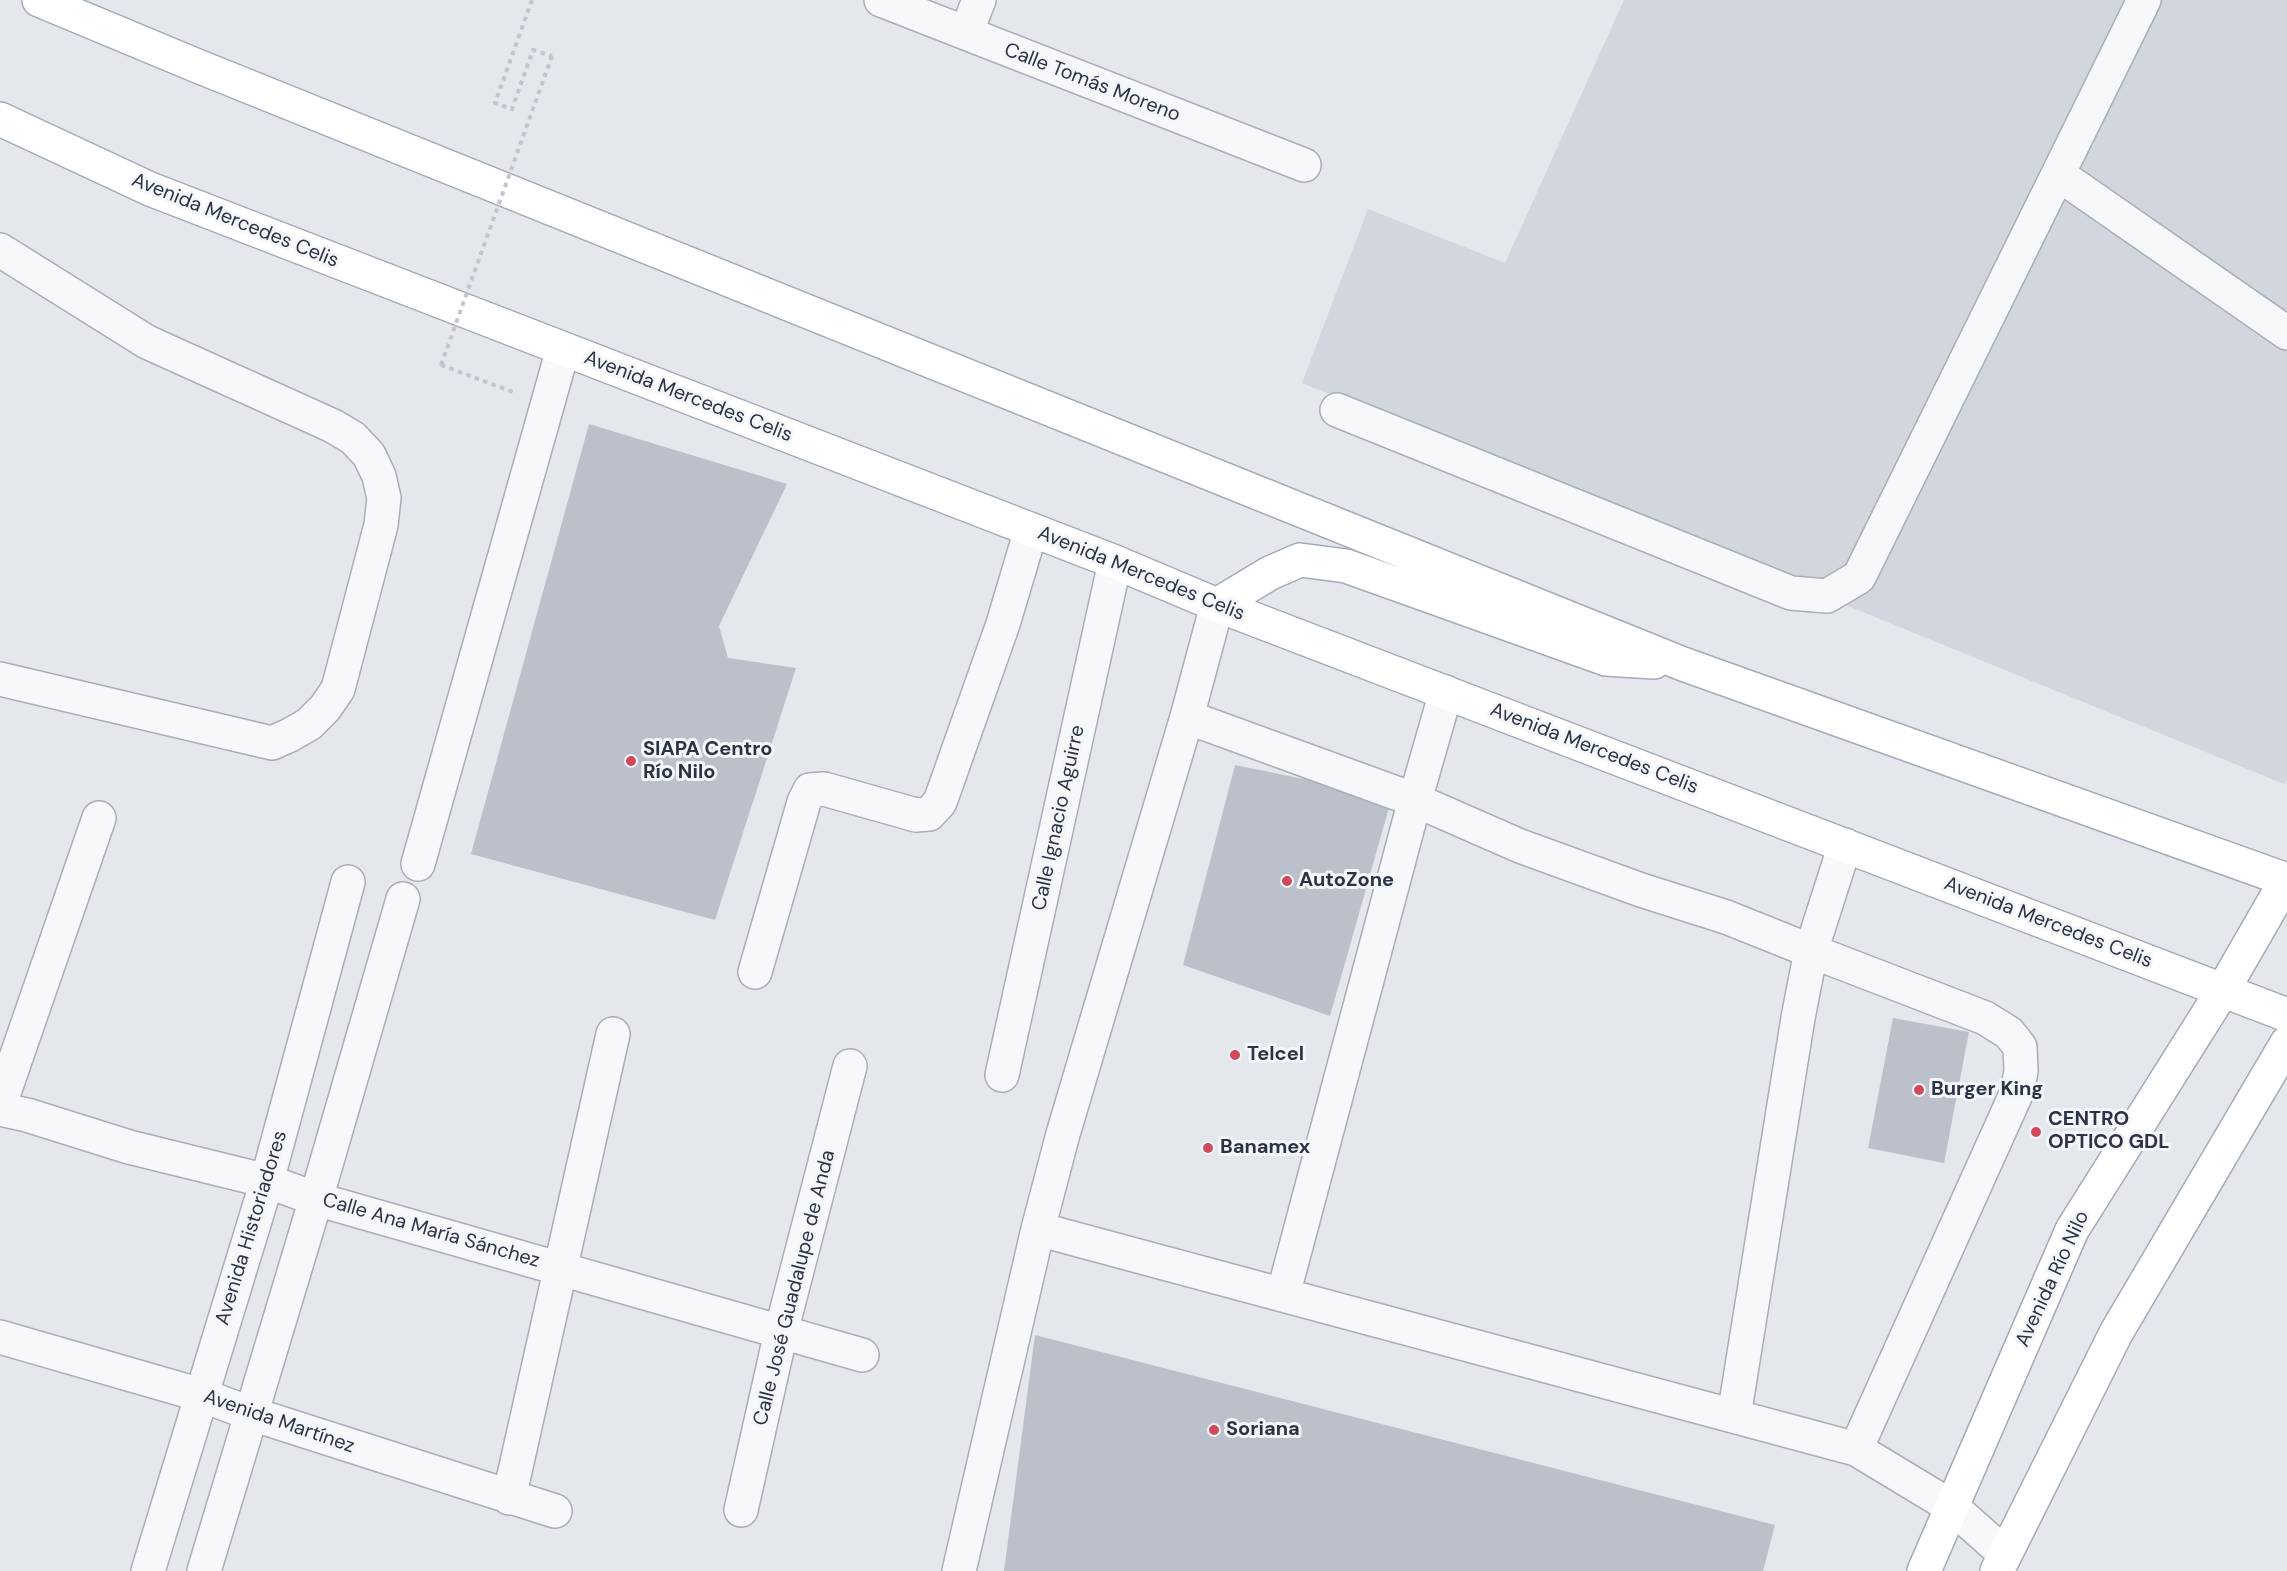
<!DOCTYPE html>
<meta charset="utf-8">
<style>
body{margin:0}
canvas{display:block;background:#e4e7ec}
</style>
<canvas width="2287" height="1571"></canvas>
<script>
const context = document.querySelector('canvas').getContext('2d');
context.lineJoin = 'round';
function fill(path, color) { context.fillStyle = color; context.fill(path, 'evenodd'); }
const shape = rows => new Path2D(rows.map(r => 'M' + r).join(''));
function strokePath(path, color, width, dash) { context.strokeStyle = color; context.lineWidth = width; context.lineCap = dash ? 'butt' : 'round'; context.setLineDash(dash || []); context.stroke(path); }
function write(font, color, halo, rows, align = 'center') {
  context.font = font + ' "DM Sans",sans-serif'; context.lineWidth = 6; context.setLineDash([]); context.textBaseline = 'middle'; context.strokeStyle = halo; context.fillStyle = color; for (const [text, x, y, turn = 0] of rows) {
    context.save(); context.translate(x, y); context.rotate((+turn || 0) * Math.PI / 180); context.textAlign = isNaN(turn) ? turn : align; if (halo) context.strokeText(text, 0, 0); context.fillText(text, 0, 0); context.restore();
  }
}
const built = shape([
 [1624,0,2287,0,2287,780,2284,784,1302,383,1368,209,1505,263]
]);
const building = shape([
 [589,424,787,484,719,626,728,658,796,668,715,920,471,854],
 [1235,765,1392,797,1330,1016,1183,965],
 [1893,1018,1969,1032,1944,1163,1868,1148],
 [1035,1335,1775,1525,1763,1571,1004,1571]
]);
const path = shape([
 [532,0,495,103,512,109,533,50,552,56],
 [441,365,513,392]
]);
const minor = shape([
 [881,0,1304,165],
 [966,33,979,0],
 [2058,174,2287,333],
 [0,250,147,342,333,426,353,438,369,455,379,476,384,498,381,525,338,689,325,708,309,724,290,735,272,743,0,679],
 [1337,410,1791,593,1827,596,1859,577,2144,0],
 [1217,605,1187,717,1063,1134,1038,1229,1283,1295],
 [1446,692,1415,800,1283,1295,1856,1449,1952,1507,2005,1554],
 [1187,717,1415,800,1520,846,1641,890,1726,917,1811,951,1798,1018,1734,1416],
 [1845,845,1811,951,1985,1018,2009,1033,2020,1047,2021,1071,2017,1092,1856,1449],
 [418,864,563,349],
 [755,972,804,802,810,790,824,789,916,815,929,814,940,802,1003,624,1031,530],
 [1002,1075,1115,562],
 [0,1104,99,818],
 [0,1109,27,1115,129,1147,267,1181,316,1199,862,1355],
 [0,1337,201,1395,252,1414,555,1511],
 [509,1498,613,1034],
 [741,1510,781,1332,850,1066],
 [148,1571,267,1181,348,882],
 [204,1571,316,1199,403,899],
 [959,1571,1038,1229]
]);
const major = shape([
 [39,0,195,65,1683,664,2287,880],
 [0,119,150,189,1115,562,1217,605,2287,1015],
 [1217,605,1270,573,1300,560,1346,566,1606,659,1654,662],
 [1924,1571,2072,1230,2223,990,2287,879],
 [1997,1571,2116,1333,2287,1043]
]);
const pathBridge = shape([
 [441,365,552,56]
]);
const markers = [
 [631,761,6,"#d1495b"],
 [1287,881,6,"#d1495b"],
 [1235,1055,6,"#d1495b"],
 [1919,1090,6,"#d1495b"],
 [2036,1132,6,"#d1495b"],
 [1208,1148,6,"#d1495b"],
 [1214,1430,6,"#d1495b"]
];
const streetNames = [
 ["Calle Tomás Moreno",1092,83,21],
 ["Avenida Mercedes Celis",235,221,22],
 ["Avenida Mercedes Celis",688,397,21],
 ["Avenida Mercedes Celis",1141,574,22],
 ["Avenida Mercedes Celis",1594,749,21],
 ["Calle Ignacio Aguirre",1059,818,-78],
 ["Avenida Mercedes Celis",2048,923,21],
 ["Avenida Historiadores",252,1228,-73],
 ["Calle Ana María Sánchez",431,1231,16],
 ["Avenida Río Nilo",2053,1279,-65],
 ["Calle José Guadalupe de Anda",795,1288,-76],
 ["Avenida Martínez",279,1422,19]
];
const poiNames = [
 ["SIAPA Centro",643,750],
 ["Río Nilo",643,773],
 ["AutoZone",1299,881],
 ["Telcel",1247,1055],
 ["Burger King",1931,1090],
 ["CENTRO",2048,1120],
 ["OPTICO GDL",2048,1143],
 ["Banamex",1220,1148],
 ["Soriana",1226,1430]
];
fill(built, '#d2d6de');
fill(building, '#bbc0ca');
strokePath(minor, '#a9aeb7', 36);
strokePath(major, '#a3abb8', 36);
strokePath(path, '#c2c5cb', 4, [4.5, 4.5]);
strokePath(minor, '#f7f8fa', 33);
strokePath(major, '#fff', 33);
strokePath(pathBridge, '#c2c5cb', 4, [4.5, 4.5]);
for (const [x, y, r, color] of markers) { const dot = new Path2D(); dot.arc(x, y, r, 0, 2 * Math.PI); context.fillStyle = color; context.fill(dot); strokePath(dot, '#f4f6f9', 2); }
write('20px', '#2b3445', '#f4f6f9', streetNames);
write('bold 20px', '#2b3445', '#f4f6f9', poiNames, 'left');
</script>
